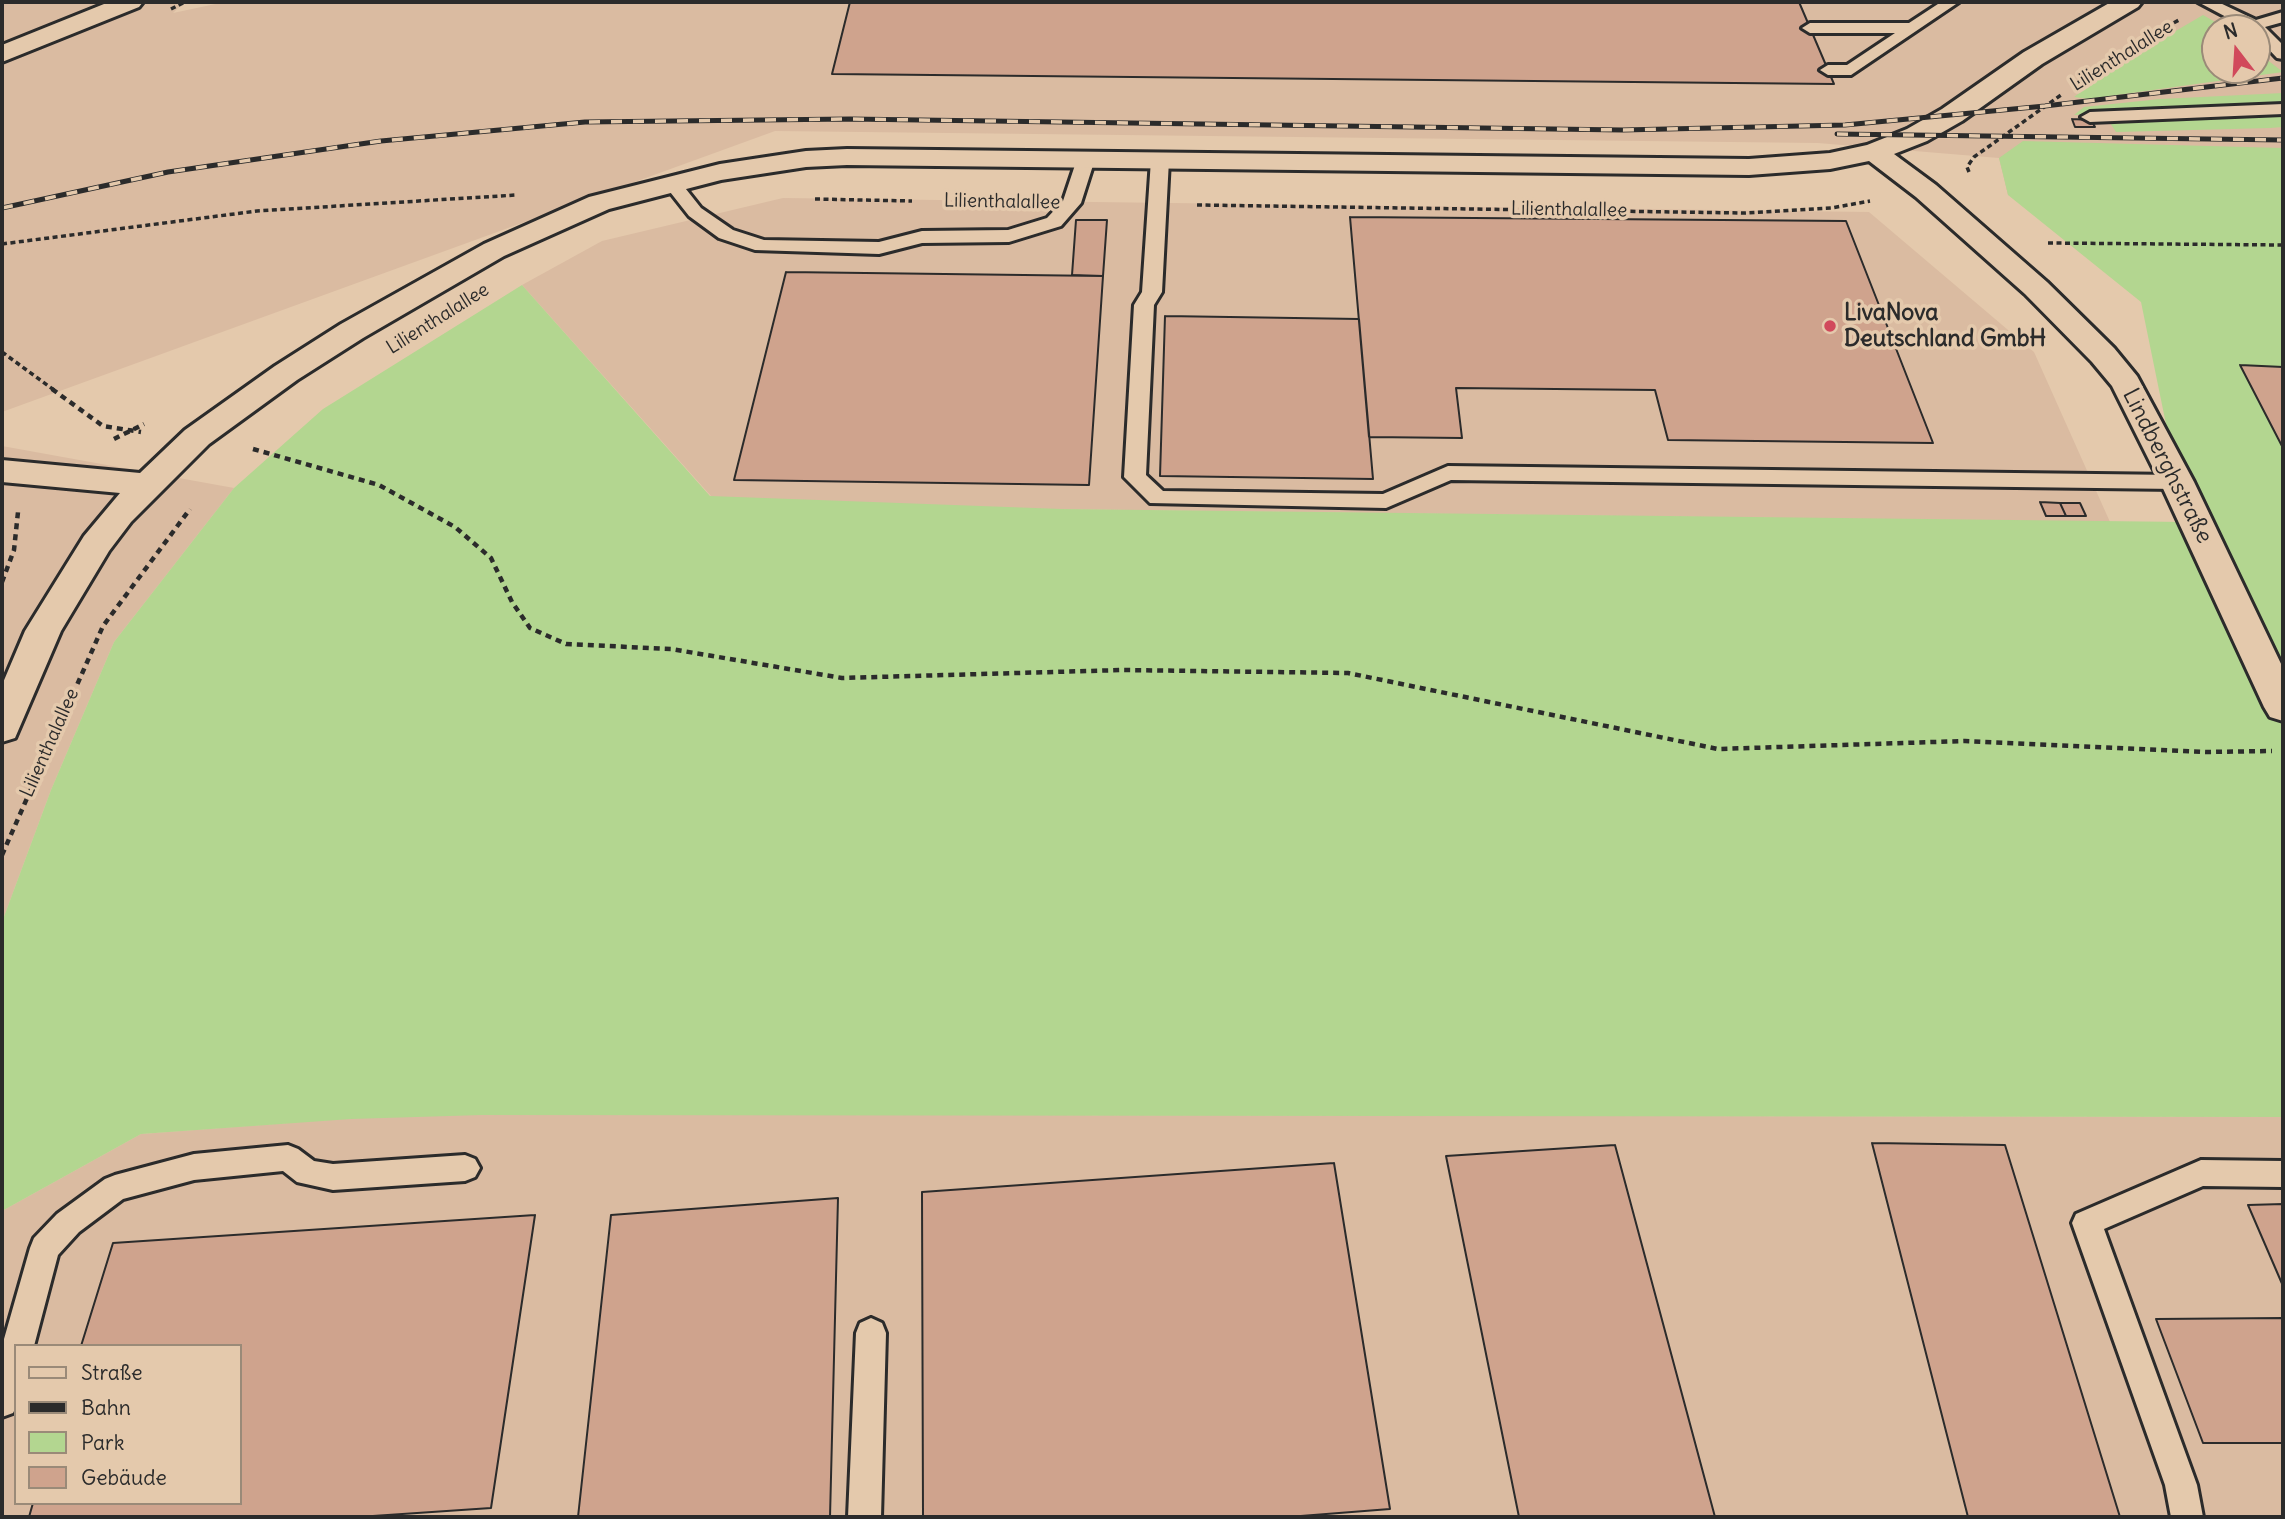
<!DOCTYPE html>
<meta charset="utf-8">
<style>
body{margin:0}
#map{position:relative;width:2285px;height:1519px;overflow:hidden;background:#e4c9ac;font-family:Delius,sans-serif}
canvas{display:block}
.frame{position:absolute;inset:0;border:4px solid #2b2b2b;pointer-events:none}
.legend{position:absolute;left:14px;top:1344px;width:228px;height:161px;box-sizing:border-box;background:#e4c9ac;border:2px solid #9a8a78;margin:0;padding:9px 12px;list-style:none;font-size:21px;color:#2b2b2b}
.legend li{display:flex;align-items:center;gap:14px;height:35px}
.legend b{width:35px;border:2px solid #9a8a78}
.north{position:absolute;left:2201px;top:14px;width:70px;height:70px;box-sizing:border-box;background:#e4c9ac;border:2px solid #9a8a78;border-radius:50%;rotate:343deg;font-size:19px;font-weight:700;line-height:28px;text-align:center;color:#2b2b2b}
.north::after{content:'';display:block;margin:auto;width:24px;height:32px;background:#d1495b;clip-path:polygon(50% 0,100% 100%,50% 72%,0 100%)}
</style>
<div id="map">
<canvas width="2285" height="1519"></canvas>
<div class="frame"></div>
<ul class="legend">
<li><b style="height:9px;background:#e4c9ac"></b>Straße</li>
<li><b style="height:9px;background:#2b2b2b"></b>Bahn</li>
<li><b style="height:19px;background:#b3d690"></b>Park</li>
<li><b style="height:19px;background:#cfa38d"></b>Gebäude</li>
</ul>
<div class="north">N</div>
</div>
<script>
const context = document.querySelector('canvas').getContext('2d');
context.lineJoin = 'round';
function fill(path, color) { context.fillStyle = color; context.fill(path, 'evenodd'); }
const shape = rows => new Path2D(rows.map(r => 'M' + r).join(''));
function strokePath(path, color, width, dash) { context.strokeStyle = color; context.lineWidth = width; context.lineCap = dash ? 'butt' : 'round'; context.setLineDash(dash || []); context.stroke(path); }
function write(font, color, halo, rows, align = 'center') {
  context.font = font + ' Delius,sans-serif'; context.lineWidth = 7; context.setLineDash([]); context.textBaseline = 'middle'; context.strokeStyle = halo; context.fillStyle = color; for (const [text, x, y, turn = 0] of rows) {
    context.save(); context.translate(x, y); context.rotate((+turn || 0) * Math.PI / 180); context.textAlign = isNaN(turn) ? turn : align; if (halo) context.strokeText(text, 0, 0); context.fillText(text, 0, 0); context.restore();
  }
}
const built = shape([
 [2,2,184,2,173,13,225,2,2283,2,2283,232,2008,195,1999,158,1818,143,775,131,2,412],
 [2215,28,2257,28,2257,70,2215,70],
 [783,198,1869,212,2034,352,2110,522,719,505,522,285,602,241],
 [2,446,234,488,114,642,51,790,2,922],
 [408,1114,2283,1117,2283,1517,2,1517,2,1211,141,1134],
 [16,1346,240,1346,240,1503,16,1503]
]);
const green = shape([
 [2203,15,2226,28,2215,28,2215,70,2257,70,2257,52,2283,72,2088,99,2074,97,2114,67],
 [2283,93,2283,105,2074,115,2084,107,2160,99],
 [2283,113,2283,127,2270,128,2116,132,2108,120],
 [2023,141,2283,148,2283,1117,482,1115,351,1119,141,1134,2,1211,2,922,51,790,114,642,234,488,323,409,522,285,710,496,1062,509,2186,522,2141,302,2008,195,1999,158]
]);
const building = shape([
 [850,2,1799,2,1834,84,832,74,850,2],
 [2072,119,2091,120,2095,127,2075,127,2072,119],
 [1350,217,1846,221,1933,443,1668,440,1655,390,1456,388,1462,438,1369,437,1350,217],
 [1076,220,1107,220,1103,276,1072,275,1076,220],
 [786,272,1103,276,1089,485,734,480,786,272],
 [1165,316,1359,319,1373,479,1160,476,1165,316],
 [2240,365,2283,367,2283,448,2240,365],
 [2040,502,2060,503,2066,516,2046,516,2040,502],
 [2060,503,2080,503,2086,516,2066,516,2060,503],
 [1872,1143,2005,1145,2120,1517,1968,1517,1872,1143],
 [1615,1145,1715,1517,1519,1517,1446,1156,1615,1145],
 [1334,1163,1390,1509,1288,1517,923,1517,922,1192,1334,1163],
 [838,1198,830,1517,578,1517,611,1215,838,1198],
 [2283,1204,2283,1286,2248,1205,2283,1204],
 [535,1215,491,1508,358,1517,29,1517,33,1503,240,1503,240,1346,81,1346,113,1243,535,1215],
 [2283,1318,2283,1443,2203,1443,2156,1319,2283,1318]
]);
const pathFar1 = shape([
 [171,9,185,2],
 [2159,31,2179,20],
 [2076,84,2098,69],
 [1969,172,1967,167,1974,157,2061,95],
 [815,199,912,201],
 [1197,205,1745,213,1831,208,1870,201],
 [2048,243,2283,245],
 [2,244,257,211,516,195],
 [2,352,54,390]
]);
const path = shape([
 [52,389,103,426,141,432],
 [114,439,144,424],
 [253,449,379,485,455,527,491,558,512,602,530,628,566,644,671,649,842,678,1122,670,1348,673,1718,749,1965,741,2206,752,2272,751],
 [2,582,14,550,18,512],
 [2,855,103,626,190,509]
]);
const lane = shape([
 [1941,2,1959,2,1851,75,1828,75,1820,70,1828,65,1847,65,1895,33,1810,33,1802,28,1810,23,1909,23,1941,2],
 [2198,2,2218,2,2256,20,2283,12,2283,22,2265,27,2283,45,2283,59,2277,58,2257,37,2257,28,2247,28,2198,2],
 [2283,104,2283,114,2090,122,2081,117,2090,112,2283,104],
 [1086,154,1095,159,1081,203,1061,226,1009,242,922,243,879,254,755,250,719,238,689,216,663,183,672,178,678,179,701,208,733,230,764,240,879,242,922,231,1008,230,1047,218,1063,201,1077,159,1086,154],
 [1160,155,1169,160,1162,292,1154,305,1146,475,1163,491,1383,494,1448,466,2177,475,2185,477,2188,482,2185,487,2177,489,1451,480,1386,508,1150,503,1124,477,1134,305,1142,292,1151,160,1160,155],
 [288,1145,298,1149,314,1161,333,1164,465,1155,475,1159,480,1168,475,1177,465,1181,333,1190,297,1182,283,1171,194,1180,123,1199,79,1232,58,1255,34,1346,16,1346,16,1407,13,1413,2,1417,2,1346,30,1248,34,1238,57,1214,105,1179,115,1175,194,1154,288,1145],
 [2201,1160,2283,1161,2283,1187,2203,1186,2104,1229,2197,1485,2203,1517,2171,1517,2165,1485,2072,1223,2076,1214,2201,1160],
 [871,1318,882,1323,886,1333,881,1517,848,1517,856,1333,860,1323,871,1318]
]);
const street = shape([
 [109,2,143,2,139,7,2,62,2,45,109,2],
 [2111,2,2142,2,2138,7,2042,64,1962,121,1927,141,1894,154,1936,185,2047,282,2114,348,2137,376,2194,482,2283,668,2283,721,2270,717,2264,707,2160,482,2112,386,2092,362,2025,294,1916,197,1869,161,1830,169,1749,175,847,165,806,167,721,180,609,209,504,256,363,338,297,380,209,444,131,522,109,551,61,631,15,738,2,742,2,685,25,631,84,536,120,493,2,482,2,460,140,473,185,430,275,366,341,324,484,244,589,197,720,164,806,151,847,149,1749,159,1830,153,1867,145,1907,129,1942,109,2024,52,2111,2]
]);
const rail = shape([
 [1837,134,2283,140],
 [2,208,168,172,381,141,585,122,850,119,1623,130,1845,125,2045,106,2283,78]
]);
const markers = [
 [1830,326,7,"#d1495b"]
];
const farStreetnames = [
 ["Lilienthalallee",2122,56,-32],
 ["Lilienthalallee",1002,202,1],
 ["Lilienthalallee",1569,210,1],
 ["Lilienthalallee",438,319,-32],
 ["Lilienthalallee",50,743,-66]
];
const poiNames = [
 ["LivaNova",1844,313],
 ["Deutschland GmbH",1844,339]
];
const streetNames = [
 ["Lindberghstraße",2167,466,63]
];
fill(built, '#dabba1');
fill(green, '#b3d690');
fill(building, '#cfa38d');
strokePath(building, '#2b2b2b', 2);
strokePath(lane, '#2b2b2b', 6);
strokePath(street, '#2b2b2b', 6);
strokePath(pathFar1, '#2b2b2b', 3.5, [5, 3.5]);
strokePath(path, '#2b2b2b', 4.5, [6, 5]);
fill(lane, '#e4c9ac');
fill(street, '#e4c9ac');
strokePath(rail, '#2b2b2b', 5);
strokePath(rail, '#e4c9ac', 3.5, [11]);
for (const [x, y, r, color] of markers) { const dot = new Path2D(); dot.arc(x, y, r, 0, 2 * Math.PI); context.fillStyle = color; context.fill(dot); strokePath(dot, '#e4c9ac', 2.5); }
write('19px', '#2b2b2b', '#e4c9ac', farStreetnames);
write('bold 23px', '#2b2b2b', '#e4c9ac', poiNames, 'left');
write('23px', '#2b2b2b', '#e4c9ac', streetNames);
</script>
